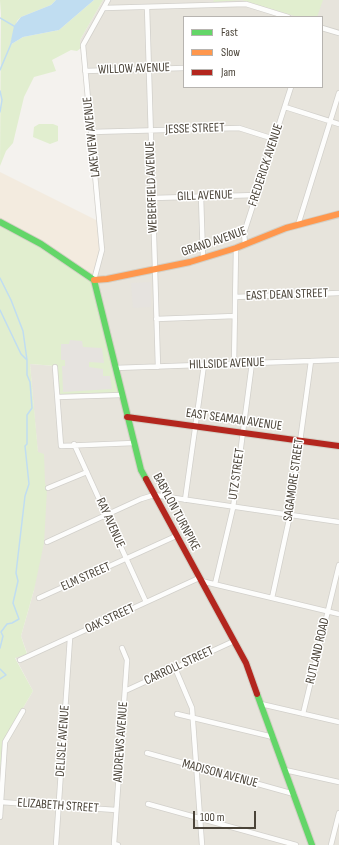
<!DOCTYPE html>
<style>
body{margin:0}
#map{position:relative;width:339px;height:845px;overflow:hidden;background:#f4f2ee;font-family:"Sofia Sans Condensed",sans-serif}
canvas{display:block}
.legend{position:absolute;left:183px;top:16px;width:140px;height:72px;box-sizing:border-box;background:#fff;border:1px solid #b7b4b0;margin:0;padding:5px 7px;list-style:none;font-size:12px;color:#4b4439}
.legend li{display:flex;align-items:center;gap:8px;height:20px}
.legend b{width:20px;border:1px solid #b7b4b0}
.scale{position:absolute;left:193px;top:811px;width:63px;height:18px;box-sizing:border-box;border:2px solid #4b4439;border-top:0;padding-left:5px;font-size:12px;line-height:14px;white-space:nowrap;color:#4b4439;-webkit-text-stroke:3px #fff;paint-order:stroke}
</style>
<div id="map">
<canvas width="339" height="845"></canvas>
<ul class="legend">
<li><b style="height:5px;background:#63d668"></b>Fast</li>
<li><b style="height:5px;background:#ff974d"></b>Slow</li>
<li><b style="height:5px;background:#b3261e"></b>Jam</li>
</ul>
<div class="scale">100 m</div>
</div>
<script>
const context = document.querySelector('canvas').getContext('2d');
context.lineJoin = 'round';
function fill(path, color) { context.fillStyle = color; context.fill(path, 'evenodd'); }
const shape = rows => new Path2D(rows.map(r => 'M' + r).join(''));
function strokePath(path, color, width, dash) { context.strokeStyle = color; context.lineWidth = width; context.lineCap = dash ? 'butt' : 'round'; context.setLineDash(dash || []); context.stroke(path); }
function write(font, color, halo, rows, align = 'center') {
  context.font = font + ' "Sofia Sans Condensed",sans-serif'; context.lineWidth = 3; context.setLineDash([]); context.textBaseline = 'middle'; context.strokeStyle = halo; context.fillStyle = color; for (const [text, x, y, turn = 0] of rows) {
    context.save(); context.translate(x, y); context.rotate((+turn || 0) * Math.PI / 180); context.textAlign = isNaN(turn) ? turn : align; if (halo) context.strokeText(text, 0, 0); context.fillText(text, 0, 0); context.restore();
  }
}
const residential = shape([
 [103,0,339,0,339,845,0,845,0,771,3,742,33,691,15,657,27,653,21,636,34,590,39,467,30,364,56,366,94,279,101,250,80,40],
 [184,17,322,17,322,87,184,87]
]);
const commercial = shape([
 [0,172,98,221,101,250,94,279,0,221]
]);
const green = shape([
 [0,0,56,0,51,5,21,17,17,21,10,45,23,37,59,30,94,0,103,0,80,40,81,48,77,51,71,50,52,60,56,71,34,77,24,97,13,143,6,151,0,166,1,14],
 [214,0,323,0,317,17,298,17,242,0,213,2],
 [39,124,53,124,58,126,58,141,50,144,33,137,34,127],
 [0,221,94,279,120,394,59,396,56,366,30,364,38,452,44,454,45,483,47,489,44,543,34,590,21,636,27,654,15,658,33,691,3,742,0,771]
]);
const parking = shape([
 [151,282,151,307,133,308,131,283],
 [70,340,82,341,83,347,102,348,104,363,89,362,89,367,103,369,103,376,110,376,112,389,63,392,62,366,65,366,65,360,61,360,61,344,69,344]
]);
const water = shape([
 [56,0,94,0,59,30,23,37,10,45,14,26,21,17,51,5]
]);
const stream = shape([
 [0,18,14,26],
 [0,70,11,44],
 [0,91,2,100,0,112],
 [0,278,11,300,23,331,27,360],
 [0,310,21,354,27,360,27,375,30,382,32,408,27,415,27,444,25,446,29,484,25,496,16,573,18,581,13,603,19,619,12,623,7,624,1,632,3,636,0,648],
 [0,669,6,675,0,679]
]);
const street = shape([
 [147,7,158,367],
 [104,8,246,4,288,17],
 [322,28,339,33],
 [85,71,184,68],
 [285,107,339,124],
 [91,132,239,128,274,139],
 [201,196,203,258],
 [153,198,257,195],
 [298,225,339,93],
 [245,244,244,233,291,87],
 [94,280,102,250,83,45,108,0],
 [235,297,339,293],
 [156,319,235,316],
 [234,364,236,248],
 [55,367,61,446,134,443],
 [115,368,339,360],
 [58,397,121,395],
 [74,444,146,602],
 [48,488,87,472],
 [185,500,204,365],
 [47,542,141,499,154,495,339,522],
 [201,581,339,614],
 [215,584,233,508,252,363],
 [39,598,176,536],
 [272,598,290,515,311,361],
 [20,660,199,578],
 [175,668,192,708,202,845],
 [125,691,234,641],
 [261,704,339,722],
 [177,714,273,737],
 [303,714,339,565],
 [147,753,294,794],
 [285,770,339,782],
 [0,802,116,810],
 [148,804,296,845],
 [0,817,5,742,23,711],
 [56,845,70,638],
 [118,845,114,844,127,660,122,648],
 [331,845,339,813]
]);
const fast = shape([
 [0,222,41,244,94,280,141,470,146,479],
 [257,694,312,845]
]);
const slow = shape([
 [94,280,107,279,190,262,236,248,286,228,339,214]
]);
const jam = shape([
 [127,417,339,446],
 [146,479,246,663,257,694]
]);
const streetNames = [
 ["WILLOW AVENUE",134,69,-2],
 ["JESSE STREET",195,129,-2],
 ["LAKEVIEW AVENUE",92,137,-96],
 ["FREDERICK AVENUE",266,165,-72],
 ["WEBERFIELD AVENUE",152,187,-92],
 ["GILL AVENUE",205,196,-2],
 ["GRAND AVENUE",214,242,-19],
 ["EAST DEAN STREET",287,295,-2],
 ["HILLSIDE AVENUE",227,364,-2],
 ["EAST SEAMAN AVENUE",234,420,8],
 ["UTZ STREET",237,474,-82],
 ["SAGAMORE STREET",294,480,-82],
 ["BABYLON TURNPIKE",176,512,62],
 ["RAY AVENUE",110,523,66],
 ["ELM STREET",86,577,-24],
 ["OAK STREET",110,619,-25],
 ["RUTLAND ROAD",318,651,-77],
 ["CARROLL STREET",179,666,-25],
 ["DELISLE AVENUE",63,741,-86],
 ["ANDREWS AVENUE",121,742,-86],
 ["MADISON AVENUE",220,774,15],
 ["ELIZABETH STREET",58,806,4]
];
fill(residential, '#e7e4dc');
fill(commercial, '#f3ebdf');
fill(green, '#e1eecf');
fill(parking, '#e6e3df');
fill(water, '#c0ddf1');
strokePath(stream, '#c0ddf1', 1.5);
strokePath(street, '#d2d0cb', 6);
strokePath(fast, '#d3cfc5', 8);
strokePath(slow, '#d3cfc5', 8);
strokePath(jam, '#d3cfc5', 8);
strokePath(street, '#fdfdfc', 4.5);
strokePath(fast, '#63d668', 6);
strokePath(slow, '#ff974d', 6);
strokePath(jam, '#b3261e', 6);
write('13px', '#4b4439', '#fff', streetNames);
</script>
